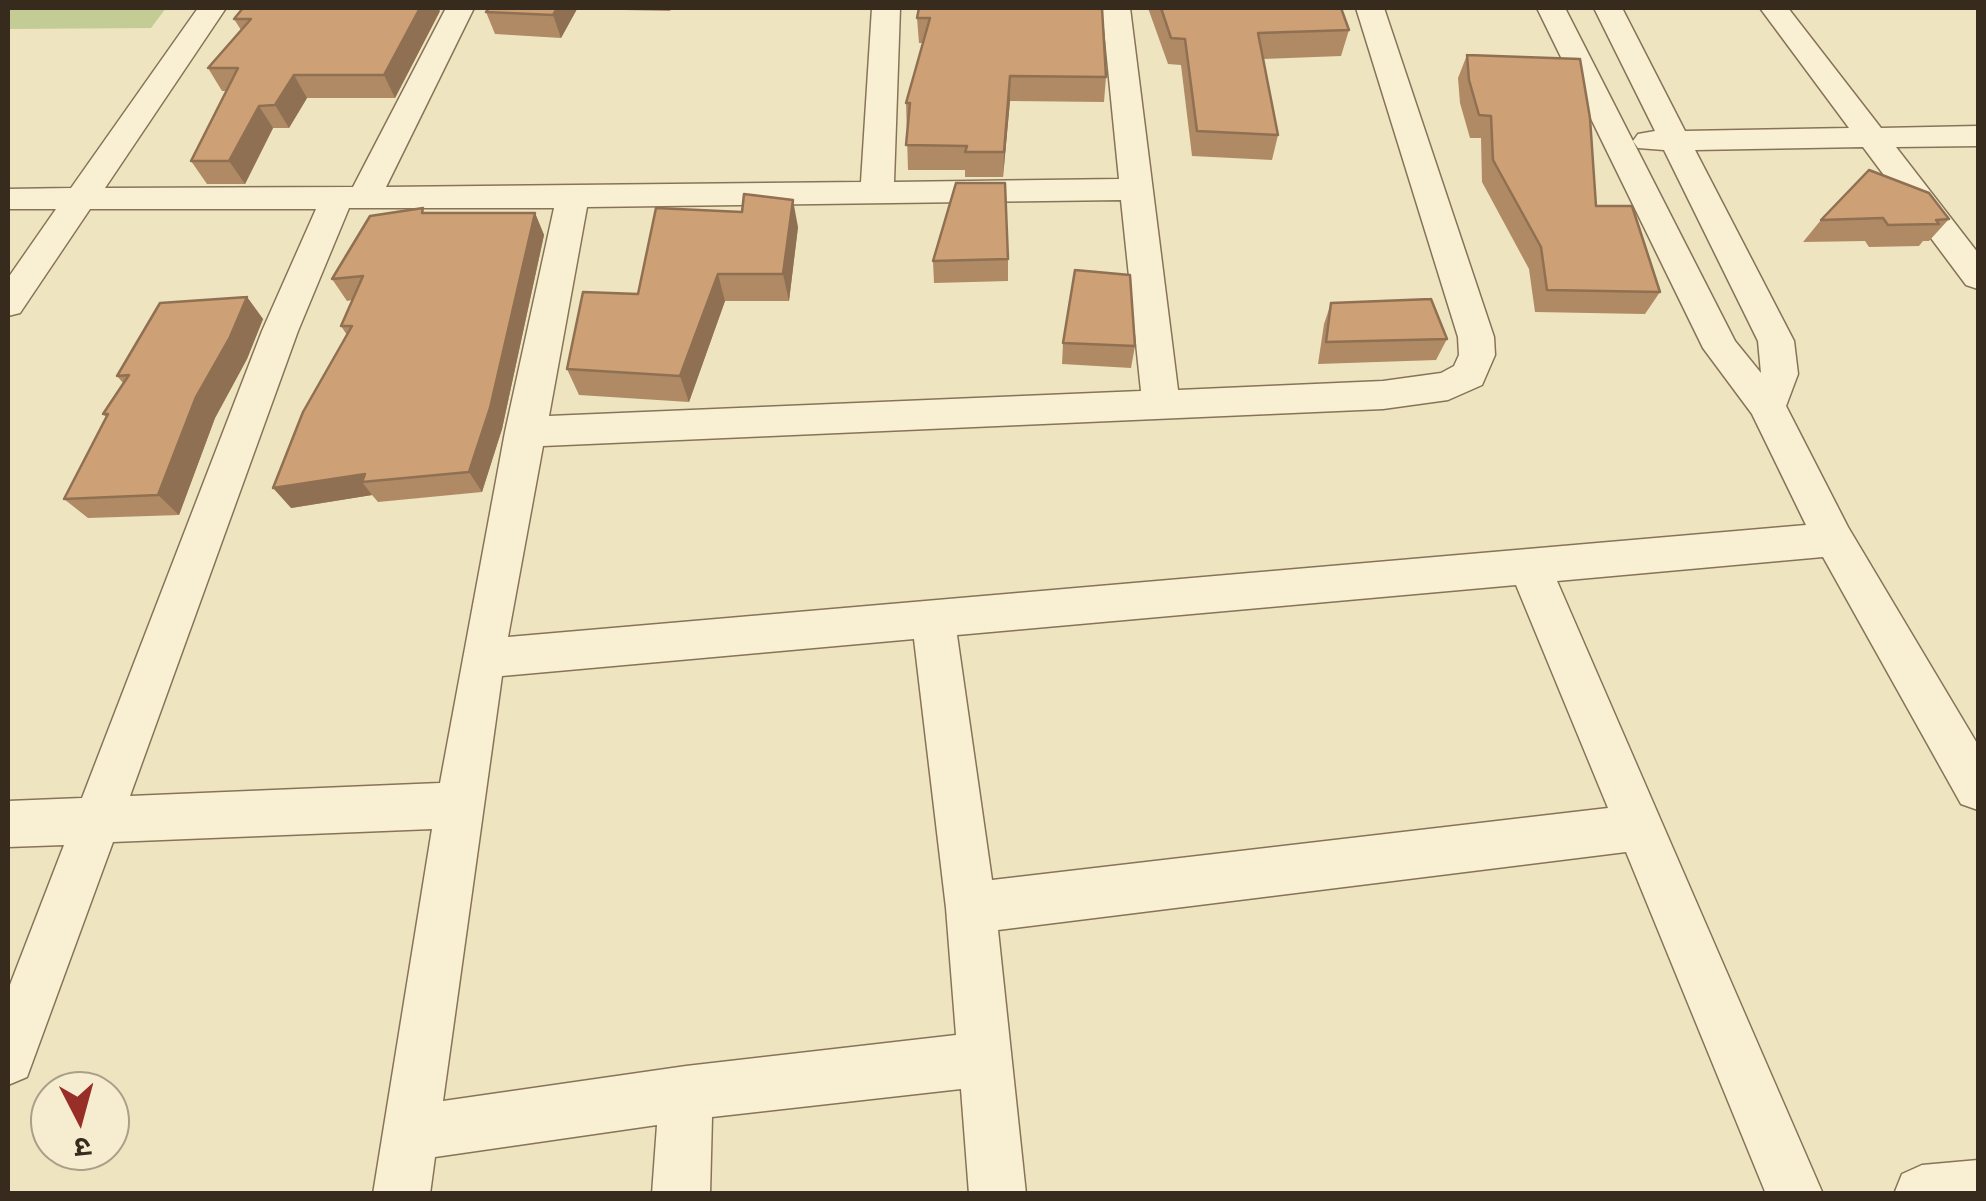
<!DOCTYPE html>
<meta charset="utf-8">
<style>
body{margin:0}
#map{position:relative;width:1986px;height:1201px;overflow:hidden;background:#eee4c0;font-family:"Noto Serif","Noto Sans Devanagari",serif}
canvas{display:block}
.frame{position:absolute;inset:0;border:10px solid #372b1d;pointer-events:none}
.north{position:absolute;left:30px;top:1071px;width:100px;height:100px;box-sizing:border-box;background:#f6edd0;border:2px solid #aa9f88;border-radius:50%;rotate:174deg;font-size:28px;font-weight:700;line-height:40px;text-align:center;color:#372b1d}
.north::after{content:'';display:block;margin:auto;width:35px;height:45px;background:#972e27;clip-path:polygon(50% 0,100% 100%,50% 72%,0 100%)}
</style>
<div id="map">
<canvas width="1986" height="1201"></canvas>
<div class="frame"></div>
<div class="north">उ</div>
</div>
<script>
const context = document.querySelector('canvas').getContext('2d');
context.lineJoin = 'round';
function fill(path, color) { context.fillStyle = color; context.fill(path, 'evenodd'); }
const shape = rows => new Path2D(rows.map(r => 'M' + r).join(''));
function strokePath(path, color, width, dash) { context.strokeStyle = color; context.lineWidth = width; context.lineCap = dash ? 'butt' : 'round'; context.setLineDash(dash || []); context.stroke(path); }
const green = shape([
 [8,8,166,8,151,28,8,29]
]);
const minor = shape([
 [198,8,226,8,105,188,353,187,446,8,474,8,386,187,861,182,872,8,900,8,894,182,1119,179,1102,8,1130,8,1178,390,1383,381,1441,373,1454,366,1459,355,1458,337,1356,8,1384,8,1494,337,1495,355,1482,385,1448,400,1383,409,543,446,508,637,1806,525,1752,414,1703,348,1537,8,1565,8,1735,341,1761,373,1758,341,1664,150,1638,148,1633,141,1638,134,1655,131,1594,8,1622,8,1685,131,1849,128,1760,8,1788,8,1881,128,1978,126,1978,146,1896,147,1978,253,1978,289,1966,285,1863,147,1695,150,1794,341,1798,374,1786,406,1848,527,1978,745,1978,810,1961,804,1823,557,1557,581,1823,1194,1766,1194,1626,852,998,930,1026,1194,969,1194,961,1089,712,1117,710,1194,652,1194,657,1125,435,1157,430,1194,373,1194,432,829,113,842,27,1077,8,1085,8,990,64,845,8,847,8,801,82,798,262,331,316,209,90,209,20,313,8,316,8,278,56,209,8,209,8,189,71,188,198,8],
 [1121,200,1141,391,549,416,587,207,1121,200],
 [349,208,554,208,505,432,440,783,130,796,298,331,349,208],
 [1516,585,1608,808,992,880,957,635,1516,585],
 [914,639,946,908,956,1035,686,1066,443,1101,502,676,914,639],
 [1978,1160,1978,1194,1894,1194,1902,1174,1922,1165,1978,1160]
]);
const wall = shape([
 [489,8,672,8,670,11,577,9,561,38,495,34,486,12],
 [919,8,1106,77,1104,102,1010,101,1003,177,965,177,965,170,908,170,906,103,923,43,919,43,917,18],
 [1148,8,1341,8,1349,30,1341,56,1263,59,1278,135,1272,160,1192,156,1181,65,1168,64],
 [440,11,395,98,307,98,289,128,273,128,245,184,207,184,191,161,226,91,222,91,208,68,241,30,234,19],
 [1467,55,1596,206,1660,292,1645,314,1535,312,1529,269,1482,182,1481,138,1470,138,1460,103,1458,78],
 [1869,170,1949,219,1929,241,1923,241,1919,246,1869,247,1865,241,1803,242,1821,220],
 [425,213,535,213,544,235,502,429,482,492,378,502,372,495,291,508,347,335,341,326,352,300,347,301,332,279],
 [798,227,789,301,725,301,689,402,579,395,567,369,638,294],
 [1008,259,1008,281,934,283,933,261],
 [247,297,263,319,247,359,215,418,179,515,88,518,64,499,106,417,103,414,124,384,117,376],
 [1331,303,1447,339,1436,360,1318,364,1324,324],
 [1063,343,1135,346,1131,368,1062,364]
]);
const shadedWall = shape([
 [420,8,438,8,440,11,395,98,384,75],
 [557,8,576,8,577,9,561,38,553,15],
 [294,75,307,98,289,128,275,105],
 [1010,76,1010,101,1003,177,1004,152],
 [259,106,273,128,245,184,229,161],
 [793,200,798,227,789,301,783,274],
 [535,213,544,235,502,429,482,492,469,472],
 [718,274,725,301,689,402,680,376],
 [247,297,263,319,247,359,215,418,179,515,158,495,196,397],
 [365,474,362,482,372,495,291,508,273,488]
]);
const building = shape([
 [243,8,420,8,384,75,294,75,275,105,259,106,229,161,191,161,238,68,208,68,251,19,234,19,243,8],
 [489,8,557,8,553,15,486,12,489,8],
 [919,8,1102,8,1106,77,1010,76,1004,152,965,152,967,146,906,145,910,103,906,103,930,18,917,18,919,8],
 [1161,8,1341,8,1349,30,1258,33,1278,135,1197,131,1185,39,1171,38,1161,8],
 [1467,55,1580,59,1590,118,1596,206,1632,206,1660,292,1547,290,1541,247,1493,160,1491,116,1479,115,1469,80,1467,55],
 [1869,170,1929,193,1949,219,1936,220,1939,224,1888,225,1883,218,1821,220,1869,170],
 [956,183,1005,183,1008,259,933,261,956,183],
 [744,194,793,200,783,274,718,274,680,376,567,369,583,292,638,294,656,208,742,212,744,194],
 [423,208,422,213,535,213,490,408,469,472,362,482,365,474,273,488,303,412,352,326,341,326,363,276,332,279,370,216,423,208],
 [1075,270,1130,275,1135,346,1063,343,1075,270],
 [247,297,230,337,196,397,158,495,64,499,108,414,103,414,129,375,117,376,160,303,247,297],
 [1431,299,1447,339,1326,342,1331,303,1431,299]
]);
fill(green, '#c2cc94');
strokePath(minor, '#877458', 3);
fill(minor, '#f9f0d3');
fill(wall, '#b08a65');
fill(shadedWall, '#907052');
fill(building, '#cda075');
strokePath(building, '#907052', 2.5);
</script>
